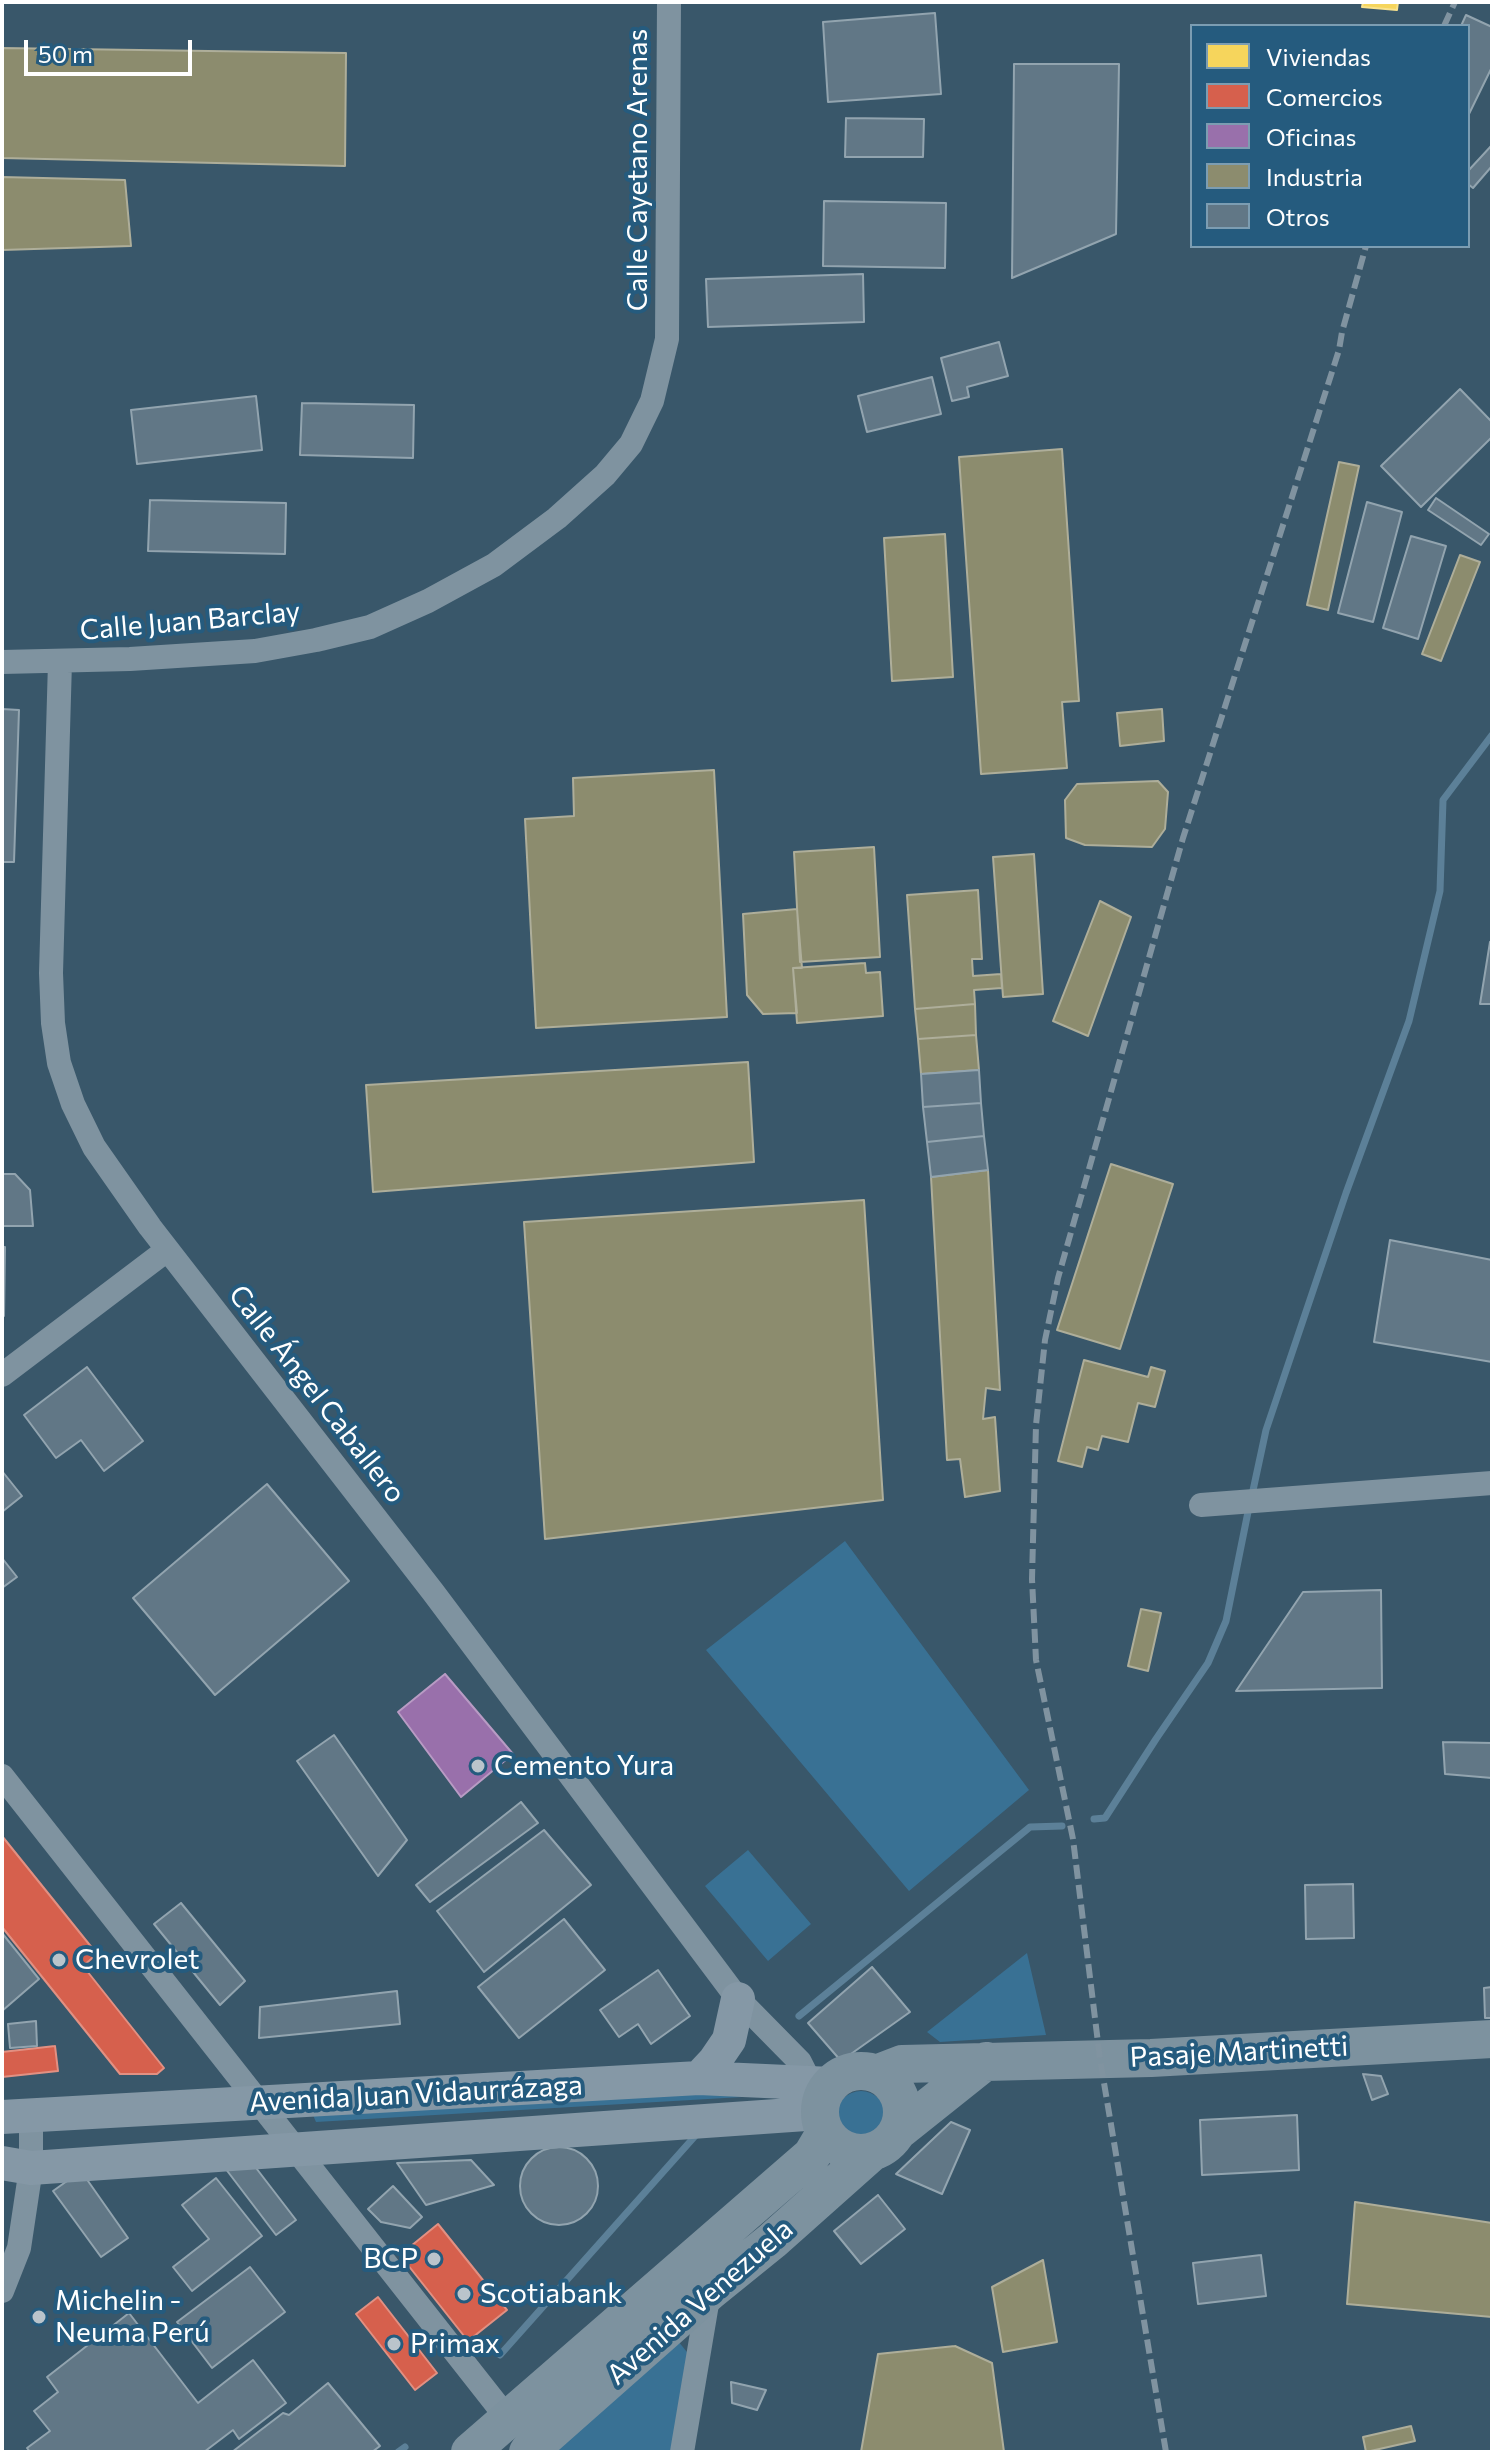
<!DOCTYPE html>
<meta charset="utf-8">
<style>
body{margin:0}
#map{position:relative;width:1494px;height:2454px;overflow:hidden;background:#39576a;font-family:Commissioner,sans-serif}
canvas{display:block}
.frame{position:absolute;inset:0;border:4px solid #fff;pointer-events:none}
.legend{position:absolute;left:1190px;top:24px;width:280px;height:224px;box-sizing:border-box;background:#255b7e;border:2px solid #7c9db2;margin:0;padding:10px 14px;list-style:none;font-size:24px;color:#fff}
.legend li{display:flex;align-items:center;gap:16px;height:40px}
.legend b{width:40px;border:2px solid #7c9db2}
.scale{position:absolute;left:24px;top:40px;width:168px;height:36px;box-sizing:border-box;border:4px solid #fff;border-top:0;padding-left:10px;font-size:24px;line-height:28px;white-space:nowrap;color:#fff;-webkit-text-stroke:6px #255b7e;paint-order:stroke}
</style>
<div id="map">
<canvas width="1494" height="2454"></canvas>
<div class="frame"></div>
<ul class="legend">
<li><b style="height:22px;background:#f6d55c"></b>Viviendas</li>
<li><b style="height:22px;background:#d6604d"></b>Comercios</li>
<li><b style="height:22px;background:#9970ab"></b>Oficinas</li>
<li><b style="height:22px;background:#8c8c6e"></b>Industria</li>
<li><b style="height:22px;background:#617786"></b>Otros</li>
</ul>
<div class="scale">50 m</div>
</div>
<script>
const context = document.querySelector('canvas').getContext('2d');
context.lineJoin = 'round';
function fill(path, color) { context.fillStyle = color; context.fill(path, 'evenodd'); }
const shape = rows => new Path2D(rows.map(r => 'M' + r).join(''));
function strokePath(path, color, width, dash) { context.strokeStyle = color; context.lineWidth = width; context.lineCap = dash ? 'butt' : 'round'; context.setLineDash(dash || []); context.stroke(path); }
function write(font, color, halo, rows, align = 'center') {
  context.font = font + ' Commissioner,sans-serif'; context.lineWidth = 8; context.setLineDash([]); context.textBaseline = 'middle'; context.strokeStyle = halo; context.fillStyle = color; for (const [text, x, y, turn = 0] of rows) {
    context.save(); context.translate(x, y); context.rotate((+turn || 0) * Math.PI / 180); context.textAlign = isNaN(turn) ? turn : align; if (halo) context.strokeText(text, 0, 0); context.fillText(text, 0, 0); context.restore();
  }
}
const green = shape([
 [845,1541,1029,1790,909,1891,706,1650],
 [748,1850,811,1924,768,1961,705,1886],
 [1027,1953,1046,2035,940,2042,927,2032],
 [684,2088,776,2095,316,2122,310,2108],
 '836 2116a25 25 0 1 1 50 0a25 25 0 1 1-50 0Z',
 [678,2341,691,2357,671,2452,551,2452]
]);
const homes = shape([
 [1363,2,1398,2,1397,10,1362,7,1363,2]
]);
const shops = shape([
 [2,1836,97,1954,83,1966,164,2068,157,2074,120,2074,2,1927,2,1836],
 [55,2046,58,2071,2,2077,2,2052,55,2046],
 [438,2224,507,2310,468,2341,400,2255,438,2224],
 [378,2297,437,2373,415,2390,356,2314,378,2297]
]);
const offices = shape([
 [445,1674,513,1754,461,1797,398,1712,445,1674]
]);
const industry = shape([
 [2,48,346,53,345,166,2,158,2,48],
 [2,177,125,180,131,246,2,250,2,177],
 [1062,449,1079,701,1062,702,1067,768,981,774,959,457,1062,449],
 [1339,462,1359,466,1328,610,1307,605,1339,462],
 [945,534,953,677,892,681,884,538,945,534],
 [1460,555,1480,562,1441,661,1422,654,1460,555],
 [1162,709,1164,741,1120,746,1117,713,1162,709],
 [714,770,727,1017,536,1028,525,819,574,816,573,778,714,770],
 [1158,781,1168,792,1165,829,1152,847,1085,845,1066,838,1065,800,1077,784,1158,781],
 [874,847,880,957,800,962,794,852,874,847],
 [1034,854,1043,994,1003,997,993,857,1034,854],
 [978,890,982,959,972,959,973,976,1001,974,1002,988,974,990,975,1004,915,1009,907,895,978,890],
 [1100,901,1131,917,1088,1036,1053,1021,1100,901],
 [797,909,802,968,793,968,797,1013,763,1014,747,995,743,914,797,909],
 [865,963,866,973,880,972,883,1016,797,1023,793,968,865,963],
 [975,1004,976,1035,918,1039,915,1009,975,1004],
 [976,1035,979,1070,921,1074,918,1039,976,1035],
 [748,1062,754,1162,373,1192,366,1085,748,1062],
 [1111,1164,1173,1184,1120,1349,1057,1330,1111,1164],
 [988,1170,1000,1390,986,1388,983,1419,995,1417,1000,1491,965,1497,960,1459,947,1460,931,1177,988,1170],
 [864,1200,883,1500,545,1539,524,1222,864,1200],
 [1084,1360,1148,1377,1151,1367,1165,1371,1155,1407,1138,1403,1128,1442,1102,1436,1098,1450,1087,1447,1082,1467,1058,1461,1084,1360],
 [1141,1609,1161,1613,1148,1671,1128,1666,1141,1609],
 [1355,2202,1492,2223,1492,2317,1347,2304,1355,2202],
 [1043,2260,1057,2342,1003,2352,992,2287,1043,2260],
 [955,2346,992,2363,1004,2452,861,2452,878,2354,955,2346],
 [1411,2426,1415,2441,1366,2452,1363,2437,1411,2426]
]);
const stream = shape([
 [1252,1495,1266,1430,1346,1193,1409,1021,1440,891,1443,800,1492,735],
 [1094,1819,1105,1818,1156,1739,1208,1663,1226,1621,1249,1507],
 [799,2016,1030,1827,1062,1826],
 [500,2355,696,2135],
 [398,2452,405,2447]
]);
const building = shape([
 [935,13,941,94,828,102,823,22,935,13],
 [1466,15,1492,27,1492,67,1468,116,1468,26,1461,26,1466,15],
 [1014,64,1119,64,1116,234,1012,278,1014,64],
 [846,118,924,119,923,157,845,157,846,118],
 [1492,145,1492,166,1473,188,1468,184,1468,171,1492,145],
 [824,201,946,203,945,268,823,266,824,201],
 [863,274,864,322,708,327,706,279,863,274],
 [999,342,1008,376,967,387,969,397,952,401,941,358,999,342],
 [932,377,941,414,867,432,858,396,932,377],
 [1460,389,1492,422,1492,437,1421,507,1381,466,1460,389],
 [256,396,262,450,137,464,131,410,256,396],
 [302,403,414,405,413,458,300,455,302,403],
 [1436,498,1489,534,1481,545,1428,510,1436,498],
 [150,500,286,503,285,554,148,551,150,500],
 [1367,502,1402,512,1373,622,1338,613,1367,502],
 [1411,536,1446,546,1418,639,1383,628,1411,536],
 [2,709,19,710,14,862,2,862,2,709],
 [1492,941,1492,1004,1480,1004,1490,942,1492,941],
 [979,1070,981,1103,923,1107,921,1074,979,1070],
 [981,1103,984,1136,927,1142,923,1107,981,1103],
 [984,1136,988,1170,931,1177,927,1142,984,1136],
 [2,1174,15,1174,30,1190,33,1226,2,1226,2,1174],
 [1390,1240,1492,1260,1492,1362,1374,1342,1390,1240],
 [2,1247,5,1247,4,1316,2,1316,2,1247],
 [87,1367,143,1441,104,1471,81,1440,56,1458,24,1415,87,1367],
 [2,1471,22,1496,2,1512,2,1471],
 [267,1484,349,1581,215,1695,133,1598,267,1484],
 [2,1558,17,1577,2,1588,2,1558],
 [1381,1590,1382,1688,1236,1691,1303,1592,1381,1590],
 [334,1735,407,1840,378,1876,297,1761,334,1735],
 [1443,1742,1492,1743,1492,1778,1445,1774,1443,1742],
 [521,1802,538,1823,430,1902,416,1885,521,1802],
 [544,1830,591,1885,484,1972,437,1911,544,1830],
 [1353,1884,1354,1938,1306,1939,1305,1885,1353,1884],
 [181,1903,245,1981,220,2005,154,1924,181,1903],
 [564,1919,605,1970,519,2038,478,1987,564,1919],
 [2,1933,39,1979,2,2011,2,1933],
 [872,1967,910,2012,841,2061,808,2023,872,1967],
 [658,1970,690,2016,651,2044,638,2024,619,2037,600,2010,658,1970],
 [1492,1987,1492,2018,1485,2018,1484,1988,1492,1987],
 [397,1991,400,2024,259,2038,260,2007,397,1991],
 [36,2021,37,2046,10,2048,8,2024,36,2021],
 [1363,2074,1381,2076,1388,2094,1372,2100,1363,2074],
 [1297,2115,1299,2170,1202,2175,1200,2120,1297,2115],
 [951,2122,970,2130,942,2194,896,2174,951,2122],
 '520 2186a39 39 0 1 1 78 0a39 39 0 1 1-78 0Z',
 [471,2160,494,2185,426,2205,397,2163,471,2160],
 [253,2164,296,2220,276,2235,225,2168,253,2164],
 [81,2171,128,2238,101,2257,53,2191,81,2171],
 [216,2178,262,2236,192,2291,173,2267,209,2239,182,2205,216,2178],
 [393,2186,422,2217,410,2228,381,2222,368,2209,393,2186],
 [878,2195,905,2229,861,2264,834,2231,878,2195],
 [1261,2255,1266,2296,1198,2304,1193,2263,1261,2255],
 [250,2267,285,2312,212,2368,177,2322,250,2267],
 [129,2313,198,2403,253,2360,286,2403,239,2439,233,2430,204,2452,30,2452,27,2448,50,2431,34,2411,58,2392,47,2377,129,2313],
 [731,2382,766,2390,757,2410,732,2403,731,2382],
 [328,2383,380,2446,372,2452,232,2452,283,2413,289,2415,328,2383]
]);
const minor = shape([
 [2,662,130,659,255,651,316,640,370,627,428,601,494,565,557,518,605,475,631,444,652,401,667,339,669,2],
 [60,662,51,973,53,1023,59,1063,73,1104,94,1147,150,1227,433,1592,738,1999,800,2062,816,2094],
 [2,1375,167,1250],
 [1201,1505,1492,1483],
 [2,1776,508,2419],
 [2,2291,19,2248,31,2168,31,2116],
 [682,2452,709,2292,707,2289]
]);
const secondary = shape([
 [699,2078,714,2062,729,2040,738,1999],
 [2,2117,699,2078,831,2084],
 [2,2163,31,2168,820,2113]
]);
const primary = shape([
 '820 2112a41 41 0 1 1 82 0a41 41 0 1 1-82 0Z',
 [876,2074,902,2064,1151,2058,1492,2039],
 [897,2132,986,2061],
 [470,2452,812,2155,825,2133],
 [528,2452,709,2292,772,2241,872,2152]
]);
const rail = shape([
 [1444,26,1455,2],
 [1166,2452,1100,2059,1073,1839,1036,1660,1032,1579,1036,1425,1045,1340,1058,1278,1183,838,1339,350,1342,332,1366,246]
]);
const markers = [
 [478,1766,8,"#bac4cb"],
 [59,1960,8,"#bac4cb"],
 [434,2259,8,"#bac4cb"],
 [464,2294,8,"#bac4cb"],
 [39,2317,8,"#bac4cb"],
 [394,2344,8,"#bac4cb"]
];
const streetNames = [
 ["Calle Cayetano Arenas",638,170,-90],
 ["Calle Juan Barclay",190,621,-5],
 ["Calle Ángel Caballero",317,1394,52],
 ["Pasaje Martinetti",1239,2052,-3],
 ["Avenida Juan Vidaurrázaga",416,2094,-3],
 ["Avenida Venezuela",700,2302,-41]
];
const poiNames = [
 ["Cemento Yura",494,1766],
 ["Chevrolet",75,1960],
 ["BCP",418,2259,"right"],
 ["Scotiabank",480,2294],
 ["Michelin -",55,2301],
 ["Neuma Perú",55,2333],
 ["Primax",410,2344]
];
fill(green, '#397194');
fill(homes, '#f6d55c');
strokePath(homes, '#f9e28d', 2);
fill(shops, '#d6604d');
strokePath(shops, '#e29082', 2);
fill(offices, '#9970ab');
strokePath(offices, '#b89bc4', 2);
fill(industry, '#8c8c6e');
strokePath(industry, '#aeae9a', 2);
strokePath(stream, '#5c8098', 7);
fill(building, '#617786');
strokePath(building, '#92a4af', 2);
strokePath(minor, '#7f93a0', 24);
strokePath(secondary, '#8598a6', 34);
strokePath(primary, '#7d929f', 38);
strokePath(rail, '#8093a0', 6, [14, 6]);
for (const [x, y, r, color] of markers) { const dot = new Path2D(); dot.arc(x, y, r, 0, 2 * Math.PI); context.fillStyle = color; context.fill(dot); strokePath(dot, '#255b7e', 3); }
write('28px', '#fff', '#255b7e', streetNames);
write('28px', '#fff', '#255b7e', poiNames, 'left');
</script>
